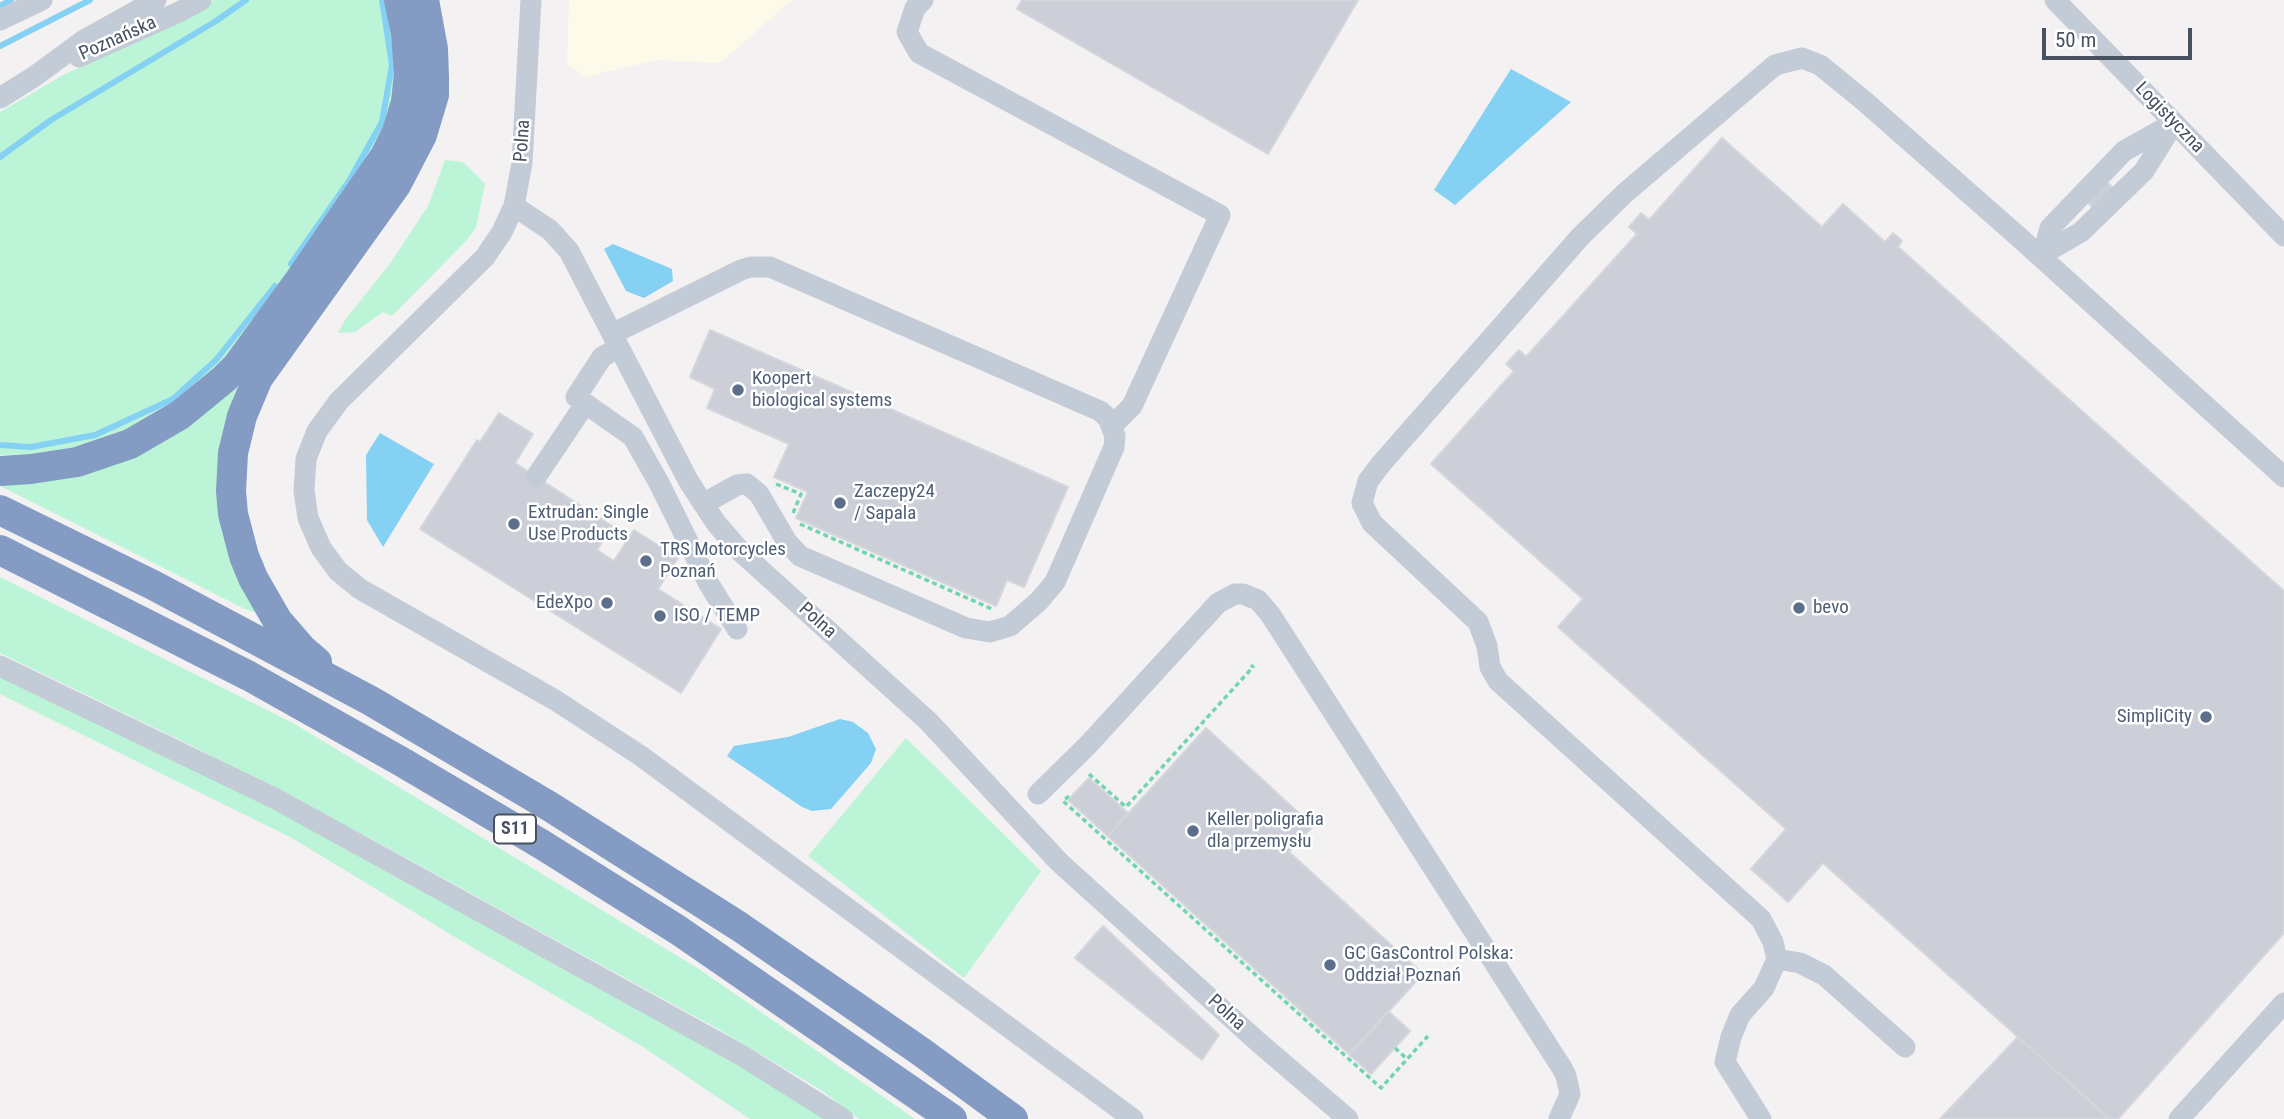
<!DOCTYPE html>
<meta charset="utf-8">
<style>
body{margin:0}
#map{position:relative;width:2284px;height:1119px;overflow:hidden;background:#f3f1f1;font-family:"Roboto Condensed",sans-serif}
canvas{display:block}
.scale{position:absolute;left:2042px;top:28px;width:150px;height:32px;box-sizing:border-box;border:4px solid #475160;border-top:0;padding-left:9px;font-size:21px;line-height:24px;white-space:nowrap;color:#475160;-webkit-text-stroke:5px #fff;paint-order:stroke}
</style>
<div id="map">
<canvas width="2284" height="1119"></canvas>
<div class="scale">50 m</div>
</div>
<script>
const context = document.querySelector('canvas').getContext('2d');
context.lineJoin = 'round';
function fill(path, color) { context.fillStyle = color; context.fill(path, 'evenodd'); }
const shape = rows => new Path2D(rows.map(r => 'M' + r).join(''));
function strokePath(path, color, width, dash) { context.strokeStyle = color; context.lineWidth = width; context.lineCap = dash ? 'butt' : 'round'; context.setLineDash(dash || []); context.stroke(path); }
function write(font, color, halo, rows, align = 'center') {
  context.font = font + ' "Roboto Condensed",sans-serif'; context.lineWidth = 5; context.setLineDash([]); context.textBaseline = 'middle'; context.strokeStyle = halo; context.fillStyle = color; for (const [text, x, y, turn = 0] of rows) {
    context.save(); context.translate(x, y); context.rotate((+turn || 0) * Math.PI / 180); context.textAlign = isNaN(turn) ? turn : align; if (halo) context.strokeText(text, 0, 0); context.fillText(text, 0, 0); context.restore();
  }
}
const commercial = shape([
 [569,0,792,0,720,63,658,60,583,77,567,63]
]);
const green = shape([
 [214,0,390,0,398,87,384,140,213,374,155,419,78,448,38,454,0,455,0,112,65,74,177,24],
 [445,160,463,162,485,184,476,228,466,241,392,316,383,312,355,332,338,333,345,320,389,265,428,206],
 [247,371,225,434,261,614,245,609,0,486,0,479,24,479],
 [0,577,293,723,699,969,915,1119,859,1119,821,1090,718,1029,375,841,190,745,0,653],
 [0,677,264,803,761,1077,825,1119,750,1119,643,1047,455,937,292,838,0,694],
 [906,738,1041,871,964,978,808,856]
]);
const water = shape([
 [1511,69,1571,102,1455,205,1434,190],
 [613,244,672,269,673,281,644,298,626,291,604,249],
 [380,433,434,464,383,547,367,520,366,455],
 [840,719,853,722,868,733,876,749,871,763,831,809,812,811,802,807,727,756,734,746,788,737]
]);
const stream = shape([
 [0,6,11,0],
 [0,46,90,0],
 [0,157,51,120,216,21,246,0],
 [291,264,349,181,382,122,392,65,382,0],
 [0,445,31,447,95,435,173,399,216,360,275,286]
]);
const building = shape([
 [1022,0,1358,0,1268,154,1017,9,1022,0],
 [1722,138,1822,227,1843,204,1885,242,1893,233,1902,241,1898,247,2284,591,2284,933,2118,1119,2110,1119,1823,863,1788,902,1751,869,1786,829,1558,627,1583,599,1431,464,1514,371,1506,364,1519,350,1526,357,1637,234,1629,227,1641,213,1649,220,1722,138],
 [2107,182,2113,188,2093,208,2087,201,2107,182],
 [710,330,1068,487,1024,587,1007,580,996,606,796,518,808,492,774,477,789,444,707,408,715,389,690,377,710,330],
 [499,413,533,434,515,463,612,526,597,550,614,561,634,530,678,558,658,589,721,629,681,693,420,529,477,440,480,442,499,413],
 [1206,728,1313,826,1289,852,1423,974,1349,1054,1108,836,1206,728],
 [1089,778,1128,813,1108,836,1068,800,1089,778],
 [1103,926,1219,1035,1202,1060,1075,958,1103,926],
 [1389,1012,1410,1031,1371,1074,1349,1054,1389,1012],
 [2018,1037,2110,1119,1940,1119,2018,1037]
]);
const path = shape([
 [776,484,801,494,793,513],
 [800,524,992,609],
 [1089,774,1126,807,1253,667,1251,665],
 [1069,796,1063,801,1381,1088,1428,1036],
 [1395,1048,1407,1059]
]);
const minor = shape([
 [531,0,522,163,514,206,502,232,485,257,339,401,317,431,306,459,304,491,308,518,321,548,338,571,360,589,555,700,641,756,1133,1119],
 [923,0,915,8,907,32,919,53,1220,215,1132,406,1112,426],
 [2055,0,2284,236],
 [0,20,42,0],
 [79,57,179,12,201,0],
 [0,98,35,76,84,40,156,0],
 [2174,123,2144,171,2081,232,2043,254,2050,228,2124,151,2174,123],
 [514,206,550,230,569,251,689,482,716,523,742,553,928,721,1059,862,1257,1041,1348,1119],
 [612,334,741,270,751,267,770,267,1100,411,1108,418,1115,436,1114,447,1055,582,1039,601,1010,626,990,632,966,628,800,556,787,542,759,494,747,484,737,485,703,504],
 [619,347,602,357,576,397,633,437,659,483,709,584,737,629],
 [536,477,585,404],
 [0,666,276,799,741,1055,843,1119],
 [1038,794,1088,745,1218,603,1235,594,1243,594,1258,600,1270,614,1562,1068,1566,1076,1570,1094,1559,1119],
 [1777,959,1800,963,1824,975,1905,1047],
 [1761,1119,1725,1062,1731,1037,1740,1015,1764,988,1777,959,1773,942,1761,919,1498,681,1490,667,1487,646,1478,622,1372,523,1362,503,1368,481,1381,464,1580,237,1625,193,1775,65,1802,58,1820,65,1863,100,2021,239,2284,477],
 [2179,1119,2284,1003]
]);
const highway = shape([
 [0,471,31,469,77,462,130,444,180,415,224,379,237,366,301,278,385,156,397,132,406,102,409,73,406,34,399,0],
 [0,510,153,585,371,701,549,806,740,927,920,1051,1013,1119],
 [0,550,249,676,402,762,541,844,678,930,952,1119],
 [317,662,303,650,277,620,253,578,244,556,233,514,231,491,233,453,242,416,258,378,396,185,422,135,434,95,434,77,433,49,424,0]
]);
const markers = [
 [738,390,7,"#5c6f8a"],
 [840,503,7,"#5c6f8a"],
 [514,524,7,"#5c6f8a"],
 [646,561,7,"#5c6f8a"],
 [607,603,7,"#5c6f8a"],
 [1799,608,7,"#5c6f8a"],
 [660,616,7,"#5c6f8a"],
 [2206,717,7,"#5c6f8a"],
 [1193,831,7,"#5c6f8a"],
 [1330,965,7,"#5c6f8a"]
];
const shields = [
 [515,829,42]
];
const shieldNames = [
 ["S11",515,829]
];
const streetNames = [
 ["Poznańska",118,39,-24],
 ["Logistyczna",2169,118,46],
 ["Polna",523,141,-86],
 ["Polna",817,621,42],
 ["Polna",1226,1013,42]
];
const serviceNames = [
 ["Koopert",752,379],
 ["biological systems",752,401],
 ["Zaczepy24",854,492],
 ["/ Sapala",854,514],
 ["Extrudan: Single",528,513],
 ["Use Products",528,535],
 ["TRS Motorcycles",660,550],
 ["Poznań",660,572],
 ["EdeXpo",593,603,"right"],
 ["bevo",1813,608],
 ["ISO / TEMP",674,616],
 ["SimpliCity",2192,717,"right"],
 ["Keller poligrafia",1207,820],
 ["dla przemysłu",1207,842],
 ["GC GasControl Polska:",1344,954],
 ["Oddział Poznań",1344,976]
];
fill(commercial, '#fefaea');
fill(green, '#bcf4d8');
fill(water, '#85d1f4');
strokePath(stream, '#85d1f4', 6);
fill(building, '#cccfd7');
strokePath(building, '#d4d6dd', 2);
strokePath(path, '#71d5af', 3.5, [5, 3.5]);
strokePath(minor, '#c3cbd7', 21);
strokePath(highway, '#849cc4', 30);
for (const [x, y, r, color] of markers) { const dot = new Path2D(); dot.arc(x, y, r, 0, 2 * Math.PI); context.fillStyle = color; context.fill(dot); strokePath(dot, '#fff', 2.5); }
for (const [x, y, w] of shields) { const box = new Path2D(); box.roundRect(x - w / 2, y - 14.5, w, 29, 5); context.fillStyle = '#fff'; context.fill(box); strokePath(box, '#475160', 2); }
write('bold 18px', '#475160', null, shieldNames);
write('19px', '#475160', '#fff', streetNames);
write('19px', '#4e5e75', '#fff', serviceNames, 'left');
</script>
